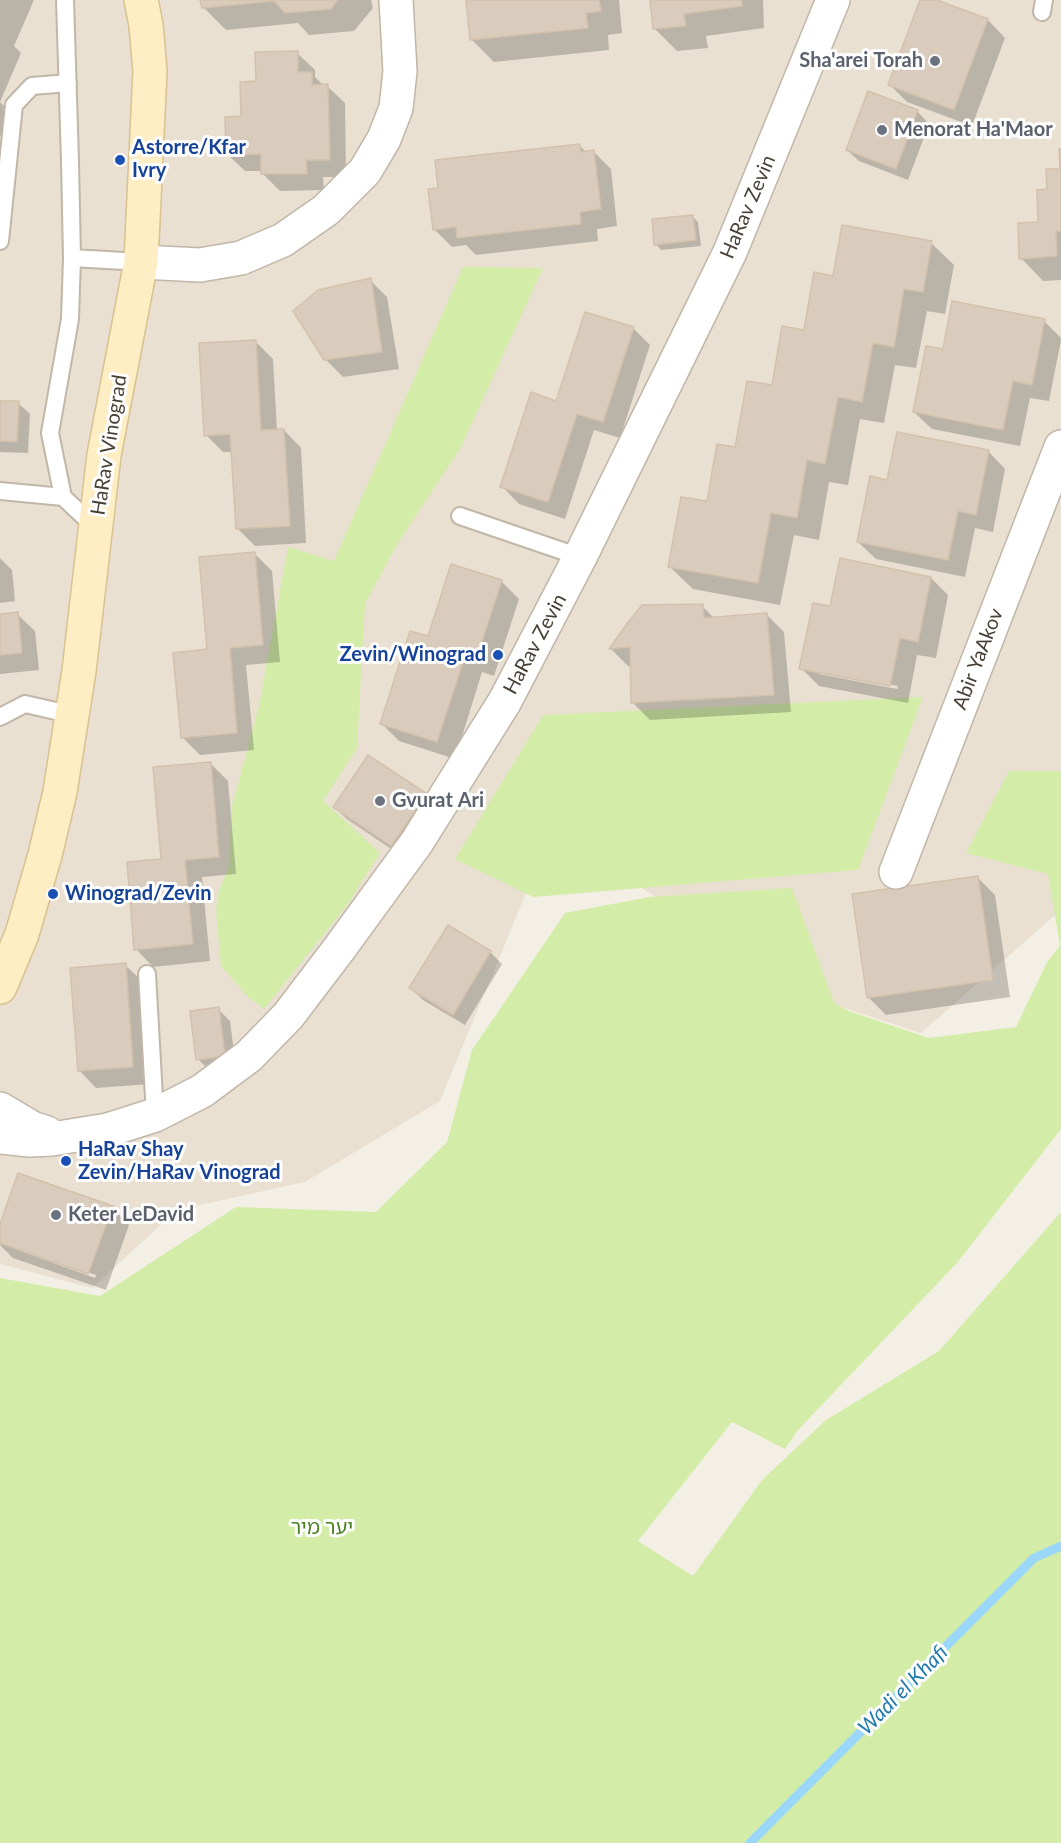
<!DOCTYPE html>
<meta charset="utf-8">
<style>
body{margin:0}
canvas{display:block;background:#f4efe5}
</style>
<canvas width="1061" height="1843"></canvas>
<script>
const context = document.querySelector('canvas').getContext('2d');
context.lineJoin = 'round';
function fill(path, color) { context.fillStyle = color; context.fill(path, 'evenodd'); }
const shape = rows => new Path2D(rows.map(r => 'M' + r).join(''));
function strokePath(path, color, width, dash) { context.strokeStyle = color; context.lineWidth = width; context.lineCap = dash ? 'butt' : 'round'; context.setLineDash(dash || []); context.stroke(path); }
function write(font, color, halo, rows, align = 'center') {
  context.font = font + ' Lato,"Noto Sans Hebrew",sans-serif'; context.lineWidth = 6; context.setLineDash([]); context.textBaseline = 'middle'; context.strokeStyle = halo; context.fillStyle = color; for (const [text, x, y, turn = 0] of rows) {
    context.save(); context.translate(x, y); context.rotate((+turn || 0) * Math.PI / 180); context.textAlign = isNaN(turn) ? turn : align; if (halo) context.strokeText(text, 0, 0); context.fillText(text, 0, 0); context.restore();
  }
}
const residential = shape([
 [0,0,1061,0,1061,910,921,1033,832,1004,551,833,440,1101,305,1182,177,1210,92,1288,0,1264]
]);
const green = shape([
 [463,267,543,268,461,447,395,548,365,604,357,748,323,801,380,853,347,905,264,1009,248,997,221,966,216,910,219,891,230,864,231,810,259,706,288,547,334,561],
 [923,697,858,870,533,897,455,859,543,715],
 [1009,771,1061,771,1061,1129,957,1263,798,1430,785,1449,732,1422,638,1541,693,1576,762,1480,826,1420,939,1351,1061,1212,1061,1843,0,1843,0,1278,100,1296,236,1207,376,1212,447,1142,472,1050,565,913,649,897,792,888,834,1003,849,1011,929,1038,1016,1027,1047,962,1060,946,1048,874,966,853]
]);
const shadow = shape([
 [0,0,34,0,14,46,21,53,0,102],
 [201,0,371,0,373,8,354,31,309,35,298,23,226,30,203,7],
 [467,0,619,0,622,33,608,35,609,50,494,62,472,40],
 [652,0,763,0,764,28,706,36,708,48,677,51,654,28],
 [921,0,933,0,988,20,1005,38,972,126,907,102,890,85],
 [297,53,315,70,315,77,324,86,327,86,345,103,346,177,323,177,324,190,280,191,263,174,263,171,245,171,227,154,257,83],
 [869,93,918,112,929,124,908,180,859,161,847,150],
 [0,102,11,113,0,137],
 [579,145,587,153,594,152,611,169,617,226,597,229,598,241,476,255,466,245,452,247,434,229,440,189],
 [1061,170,1061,280,1043,281,1021,258,1040,223,1049,191],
 [692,216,698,222,701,246,661,250,656,244],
 [931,243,954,265,945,314,927,311,916,368,895,365,884,423,860,419,848,485,829,482,819,540,794,535,780,605,693,589,670,567,805,332,834,277],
 [370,280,387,297,399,369,343,377,325,359],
 [1044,321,1061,338,1061,340,1049,401,1030,398,1020,446,932,429,914,412,944,351],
 [633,328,650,345,620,438,594,430,565,519,519,504,502,486,557,403],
 [255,341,273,359,277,431,284,430,301,448,306,543,255,546,237,528,233,452,223,452,206,435],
 [0,402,18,403,30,414,28,453,0,452],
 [988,451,1005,469,993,532,975,528,965,577,876,559,858,542],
 [255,554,272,571,280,662,246,665,254,750,200,755,182,737,209,650],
 [0,558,12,570,15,601,0,603],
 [931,578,948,595,936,658,917,655,908,703,819,686,801,668,831,608],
 [819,671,898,686,897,689,819,674],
 [501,581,519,599,494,676,482,672,455,759,399,741,382,724,429,638],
 [642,606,702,606,715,619,766,614,784,632,791,712,650,720,632,702,632,666,628,666,611,649],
 [17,614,35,631,39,670,0,674,0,616],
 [210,763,228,781,236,874,202,877,210,961,153,967,136,949,162,861],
 [426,795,437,807,403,857,347,819,335,807],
 [978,878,995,895,1010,997,886,1015,868,997],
 [448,927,491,953,502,964,465,1025,423,1000,411,988],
 [125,965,143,982,150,1084,96,1088,79,1070],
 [218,1009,230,1021,236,1068,210,1071,198,1059],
 [112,1207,129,1225,106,1290,13,1258,0,1245,0,1228],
 [15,1246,96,1275,95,1278,15,1249]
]);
const stream = shape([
 [750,1843,1034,1558,1061,1546]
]);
const building = shape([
 [200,0,338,0,331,9,285,13,274,1,202,8,200,0],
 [466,0,599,0,601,11,586,13,588,28,470,40,466,0],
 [650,0,742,0,742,6,684,14,686,26,653,29,650,0],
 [920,0,937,0,988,19,954,110,888,85,920,0],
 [298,51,298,72,312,72,312,85,328,84,330,160,306,160,307,174,261,174,261,154,226,155,225,117,241,116,240,82,256,81,255,52,298,51],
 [868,91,918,110,896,169,846,150,868,91],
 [580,144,581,152,594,150,601,209,580,212,581,224,457,238,456,227,433,230,428,189,438,188,435,160,580,144],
 [1059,149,1061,149,1061,231,1056,231,1057,256,1019,259,1018,223,1038,222,1037,190,1047,189,1046,169,1060,169,1059,149],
 [693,215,696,240,654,245,652,219,693,215],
 [842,225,932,241,923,292,904,289,894,347,873,343,862,402,838,397,825,464,807,460,797,518,771,513,758,583,668,567,681,497,707,501,717,444,735,447,747,381,772,385,782,326,804,330,814,272,833,276,842,225],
 [371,278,382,352,324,360,293,311,318,290,371,278],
 [952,301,1045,319,1032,385,1013,381,1003,430,913,412,926,346,943,349,952,301],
 [585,312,634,327,603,422,577,414,548,502,500,487,531,392,556,401,585,312],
 [256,340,261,430,284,429,290,526,236,529,230,434,204,436,199,343,256,340],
 [0,401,19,401,17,442,0,441,0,401],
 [897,432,989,450,976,515,958,511,948,560,857,542,870,476,887,480,897,432],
 [255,552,263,645,230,648,237,733,181,738,173,653,207,649,199,557,255,552],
 [840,558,931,577,918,642,900,638,890,686,799,669,813,603,830,606,840,558],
 [451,564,502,580,476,660,465,656,437,742,380,724,410,631,428,636,451,564],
 [703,604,704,618,767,613,774,695,631,703,630,647,609,649,629,621,642,605,703,604],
 [18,612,22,653,0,655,0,614,18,612],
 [368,755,427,794,391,846,333,807,368,755],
 [211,762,219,857,185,860,193,944,134,950,127,862,161,859,153,767,211,762],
 [978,876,993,980,867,998,852,894,978,876],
 [448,925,491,951,453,1015,409,988,448,925],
 [126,963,133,1067,78,1071,70,968,126,963],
 [219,1007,225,1056,196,1060,190,1011,219,1007],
 [18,1173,113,1206,88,1274,0,1243,0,1224,18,1173]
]);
const lane = shape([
 [65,0,70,161,72,258,70,319,50,433,63,497,96,528],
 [1042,12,1044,0],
 [0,241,14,105,32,86,68,83],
 [72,258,141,262],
 [0,491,63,497],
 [460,516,580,557],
 [0,717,25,704,73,715],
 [147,974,155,1115]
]);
const street = shape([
 [141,262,200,265,241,258,283,240,326,210,365,171,384,139,396,108,400,71,396,0],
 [896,872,1061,447],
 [0,1109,32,1128,47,1133],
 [0,1137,29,1140,52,1139,108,1130,155,1115,202,1091,249,1056,288,1016,339,949,417,842,505,701,580,557,730,252,833,0]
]);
const secondary = shape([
 [0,987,22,934,45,855,60,792,79,671,104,455,141,262,150,71,146,25,141,0]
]);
const markers = [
 [935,61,6,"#6b7280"],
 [882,130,6,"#6b7280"],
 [120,160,6,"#1a4fb4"],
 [498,655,6,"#1a4fb4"],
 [380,801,6,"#6b7280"],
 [53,894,6,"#1a4fb4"],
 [66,1161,6,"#1a4fb4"],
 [56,1215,6,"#6b7280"]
];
const worshipNames = [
 ["Sha'arei Torah",923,61,"right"],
 ["Menorat Ha'Maor",894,130],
 ["Gvurat Ari",392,801],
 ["Keter LeDavid",68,1215]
];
const transitNames = [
 ["Astorre/Kfar",132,148],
 ["Ivry",132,171],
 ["Zevin/Winograd",486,655,"right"],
 ["Winograd/Zevin",65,894],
 ["HaRav Shay",78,1150],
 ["Zevin/HaRav Vinograd",78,1173]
];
const streetNames = [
 ["HaRav Zevin",748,207,-67],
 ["HaRav Vinograd",109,445,-81],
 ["HaRav Zevin",535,644,-62],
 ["Abir YaAkov",978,659,-69]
];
const parkNames = [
 ["יער מיר",322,1528]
];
const waterNames = [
 ["Wadi el Khafi",903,1690,-45]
];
fill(residential, '#e9e0d2');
fill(green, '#d3eda9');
fill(shadow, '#0003');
strokePath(stream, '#9bd7f8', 9);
fill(building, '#daccbc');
strokePath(building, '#d3c1ac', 1.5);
strokePath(lane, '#c1b6a7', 20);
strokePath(street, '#c1b6a7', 36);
strokePath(secondary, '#d9c190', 36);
strokePath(lane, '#fff', 16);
strokePath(street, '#fff', 33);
strokePath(secondary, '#ffedc4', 33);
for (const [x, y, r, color] of markers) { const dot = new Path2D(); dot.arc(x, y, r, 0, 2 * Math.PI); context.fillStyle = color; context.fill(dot); strokePath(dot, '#fff', 2); }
write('bold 20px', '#5b616d', '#fff', worshipNames, 'left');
write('bold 20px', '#164399', '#fff', transitNames, 'left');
write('20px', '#483f34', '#fff', streetNames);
write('20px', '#4b7f21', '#fff', parkNames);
write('italic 21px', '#207aae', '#fff', waterNames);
</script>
